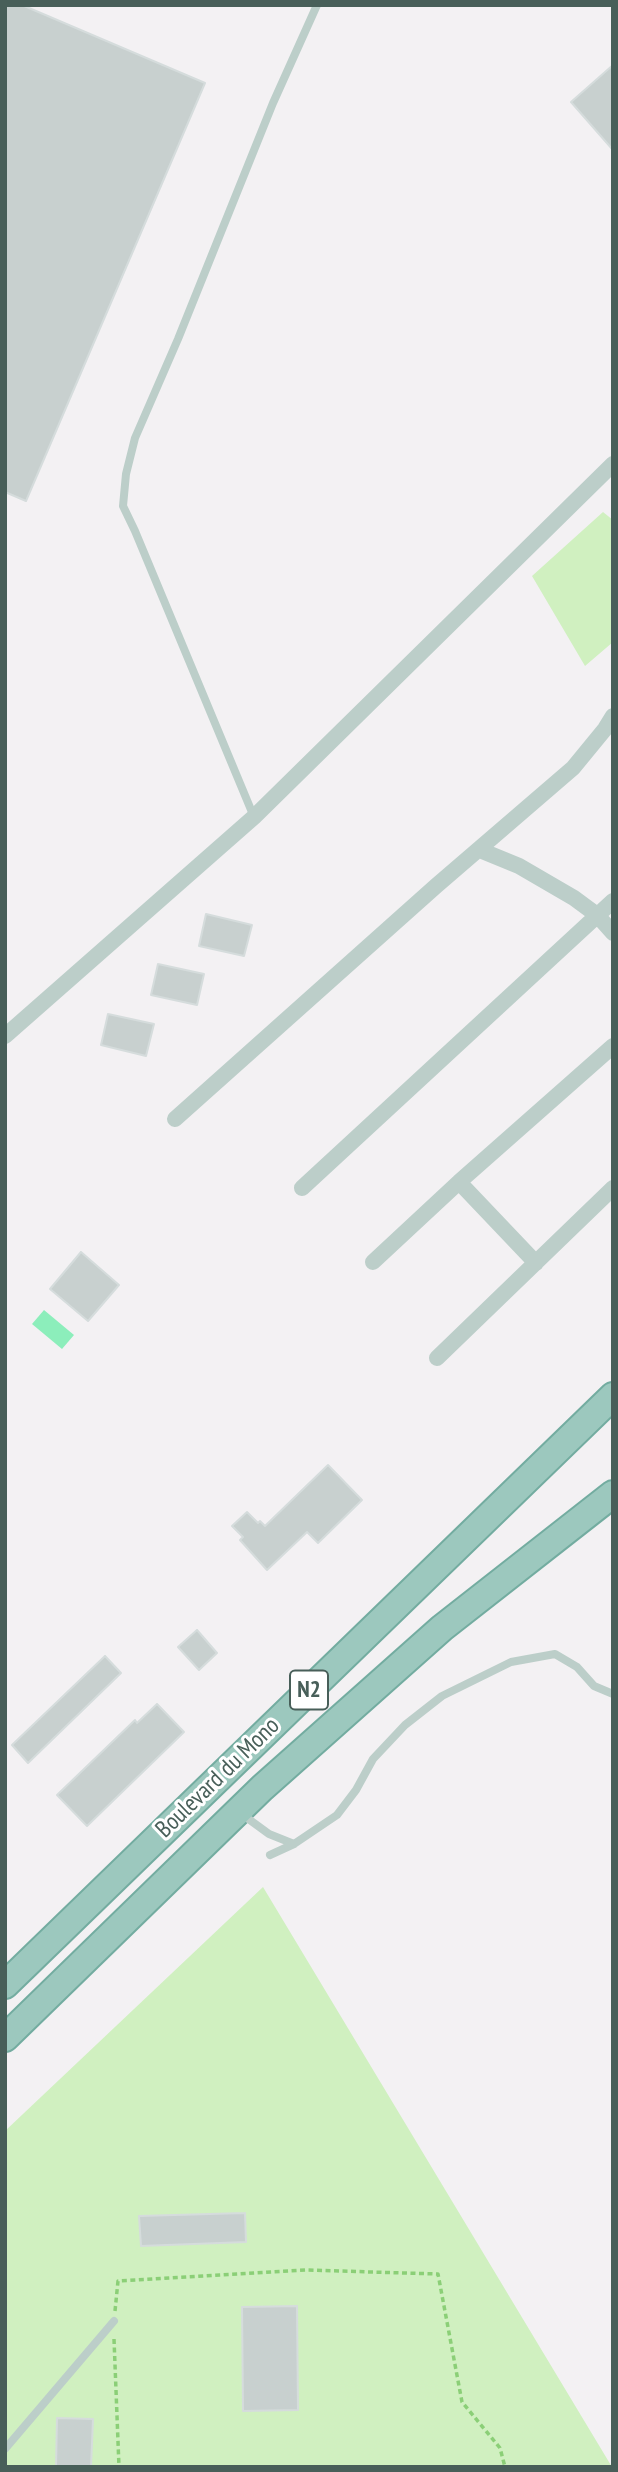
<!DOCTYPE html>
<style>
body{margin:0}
#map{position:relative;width:618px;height:2472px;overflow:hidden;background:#f3f1f3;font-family:"PT Sans Narrow",sans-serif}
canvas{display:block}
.frame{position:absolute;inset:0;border:7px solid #485f59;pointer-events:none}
</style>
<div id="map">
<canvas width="618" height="2472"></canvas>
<div class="frame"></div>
</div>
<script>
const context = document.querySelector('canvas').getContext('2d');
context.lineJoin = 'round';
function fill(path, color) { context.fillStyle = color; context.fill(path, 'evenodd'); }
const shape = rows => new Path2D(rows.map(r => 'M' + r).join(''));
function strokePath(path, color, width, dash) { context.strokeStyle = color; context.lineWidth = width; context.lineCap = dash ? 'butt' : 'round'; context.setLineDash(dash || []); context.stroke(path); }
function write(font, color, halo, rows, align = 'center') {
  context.font = font + ' "PT Sans Narrow",sans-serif'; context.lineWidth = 6; context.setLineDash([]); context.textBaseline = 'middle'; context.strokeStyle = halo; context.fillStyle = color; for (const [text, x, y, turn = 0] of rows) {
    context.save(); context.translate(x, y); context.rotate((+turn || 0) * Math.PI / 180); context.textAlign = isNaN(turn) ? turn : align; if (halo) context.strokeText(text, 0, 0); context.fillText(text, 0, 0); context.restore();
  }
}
const green = shape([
 [603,512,613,520,613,642,585,666,532,576],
 [263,1887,612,2467,91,2467,93,2420,58,2418,56,2467,5,2467,5,2131],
 [245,2213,246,2242,141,2245,139,2216],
 [242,2307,298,2410,297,2410,243,2411]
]);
const water = shape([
 [44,1310,74,1335,62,1349,32,1324]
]);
const building = shape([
 [5,5,22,5,205,83,26,501,5,492,5,5],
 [613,65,613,150,571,102,613,65],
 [206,914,252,925,244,956,199,946,206,914],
 [158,964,204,974,197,1005,151,995,158,964],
 [108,1014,154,1024,146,1056,101,1045,108,1014],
 [81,1252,119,1285,88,1321,50,1289,81,1252],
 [328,1465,362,1500,318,1543,307,1532,267,1570,240,1540,243,1537,232,1526,247,1512,258,1523,260,1521,265,1526,328,1465],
 [197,1630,217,1653,199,1670,178,1647,197,1630],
 [105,1656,121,1673,28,1763,12,1745,105,1656],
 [157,1704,184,1732,87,1826,57,1795,135,1720,137,1723,157,1704],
 [245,2213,246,2242,141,2246,139,2216,245,2213],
 [297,2306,298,2410,243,2411,242,2307,297,2306],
 [57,2418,93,2419,91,2467,56,2467,57,2418]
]);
const path = shape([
 [115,2311,118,2281,306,2270,438,2274,462,2402,500,2448,505,2467],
 [114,2339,119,2467]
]);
const service = shape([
 [254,817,135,531,123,506,126,474,135,438,178,339,273,103,317,5],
 [243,1815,269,1834,294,1844],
 [270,1855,294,1844,337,1815,356,1790,373,1759,405,1725,442,1696,511,1662,555,1654,577,1667,594,1686,613,1694],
 [5,2449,114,2321]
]);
const minor = shape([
 [480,850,519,866,574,898,597,915,613,933],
 [5,1036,254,817,613,464],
 [175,1119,436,886,573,768,605,729,613,716],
 [459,1182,536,1263],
 [302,1188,613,901],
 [373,1262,459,1182,613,1046],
 [437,1358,613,1188]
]);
const trunk = shape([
 [5,1985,613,1396],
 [5,2038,262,1788,442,1628,613,1494]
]);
const shields = [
 [309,1690,38]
];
const shieldNames = [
 ["N2",309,1690]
];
const streetNames = [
 ["Boulevard du Mono",218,1778,-44]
];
fill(green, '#d0f0c0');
fill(water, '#8ceebb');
fill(building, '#c8d0cf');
strokePath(building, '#d5dcdc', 2);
strokePath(trunk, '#73aca0', 30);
strokePath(path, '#8bcf77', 3.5, [5, 3.5]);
strokePath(service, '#bccec9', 8);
strokePath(minor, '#bccec9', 16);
strokePath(trunk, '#9cc8be', 26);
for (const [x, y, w] of shields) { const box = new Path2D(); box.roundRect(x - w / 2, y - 19.5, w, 39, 5); context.fillStyle = '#fff'; context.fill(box); strokePath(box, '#485f59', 2); }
write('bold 23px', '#485f59', null, shieldNames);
write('24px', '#485f59', '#fff', streetNames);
</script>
